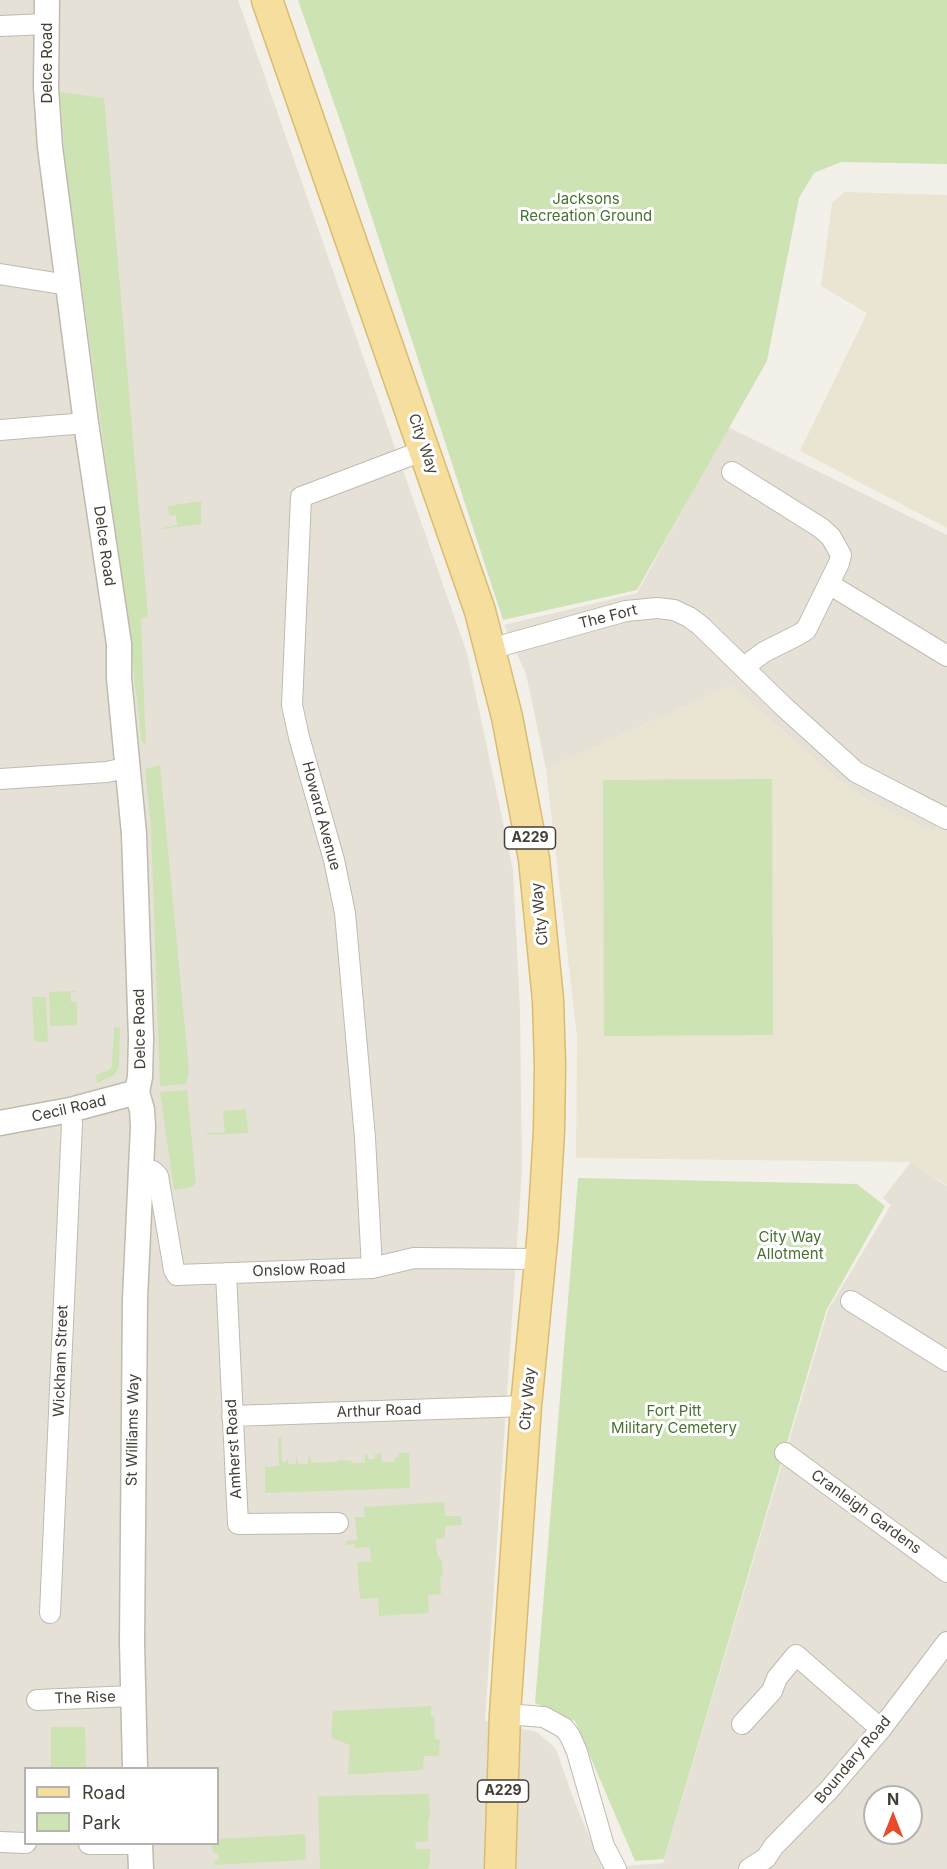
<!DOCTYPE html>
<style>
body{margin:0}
#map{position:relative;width:947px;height:1869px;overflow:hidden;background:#f2f0e8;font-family:Inter,sans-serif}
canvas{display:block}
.legend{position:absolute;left:24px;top:1767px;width:195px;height:78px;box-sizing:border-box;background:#fff;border:2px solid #b5b3af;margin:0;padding:8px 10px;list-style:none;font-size:18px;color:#454037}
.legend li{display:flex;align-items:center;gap:12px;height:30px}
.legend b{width:30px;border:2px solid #b5b3af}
.north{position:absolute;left:863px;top:1785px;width:60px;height:60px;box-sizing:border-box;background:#fff;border:2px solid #b5b3af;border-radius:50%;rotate:0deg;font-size:16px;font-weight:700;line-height:24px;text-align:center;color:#454037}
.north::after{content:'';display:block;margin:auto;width:21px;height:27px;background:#e74b2b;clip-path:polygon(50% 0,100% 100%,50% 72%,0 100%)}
</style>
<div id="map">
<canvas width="947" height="1869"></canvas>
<ul class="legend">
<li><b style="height:8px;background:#f5de9e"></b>Road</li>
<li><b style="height:16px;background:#cde3b4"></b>Park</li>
</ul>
<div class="north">N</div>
</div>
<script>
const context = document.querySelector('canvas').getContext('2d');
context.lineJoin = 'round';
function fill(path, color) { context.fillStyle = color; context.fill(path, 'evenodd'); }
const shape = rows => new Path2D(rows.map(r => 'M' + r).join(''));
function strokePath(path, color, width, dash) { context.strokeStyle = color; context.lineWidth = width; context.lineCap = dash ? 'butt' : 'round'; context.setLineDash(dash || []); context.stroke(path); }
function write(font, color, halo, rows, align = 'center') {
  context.font = font + ' Inter,sans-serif'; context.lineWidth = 6; context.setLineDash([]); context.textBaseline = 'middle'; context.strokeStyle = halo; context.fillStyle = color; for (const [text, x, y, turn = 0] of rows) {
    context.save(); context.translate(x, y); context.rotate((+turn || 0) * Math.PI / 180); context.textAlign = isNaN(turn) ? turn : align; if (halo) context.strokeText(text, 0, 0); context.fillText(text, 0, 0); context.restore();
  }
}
const residential = shape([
 [0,0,238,0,467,653,513,870,520,1009,522,1170,485,1721,537,1732,556,1749,572,1795,602,1868,663,1863,828,1310,891,1205,883,1198,911,1162,947,1186,947,1869,0,1869],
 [26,1768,218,1768,218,1844,26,1844],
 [875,1797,911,1797,911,1833,875,1833],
 [728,427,947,535,947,829,938,825,934,832,870,802,841,782,731,686,546,769,526,674,504,625,637,593]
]);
const education = shape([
 [844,192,947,195,947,528,800,451,867,313,821,286,832,203],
 [731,686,841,782,870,802,934,831,938,825,947,829,947,1185,911,1162,576,1158,577,1036,546,769]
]);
const green = shape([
 [298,0,947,0,947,164,841,162,814,173,799,198,767,361,637,590,503,620,343,129],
 [60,92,104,98,148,616,141,619,146,748,146,743,142,743,125,599,66,170],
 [201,501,201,524,153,530,177,525,176,515,169,516,168,506],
 [160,765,189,1071,186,1084,160,1086,151,828,145,769],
 [772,779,773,1035,604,1036,603,780],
 [77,991,71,993,71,1002,77,1002,77,1025,50,1026,49,992],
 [32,997,46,997,48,1042,34,1041],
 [114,1027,120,1028,119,1067,114,1075,97,1083,96,1075,109,1070,112,1066],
 [187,1090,196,1183,191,1187,174,1190,160,1092],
 [246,1109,248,1133,207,1135,207,1133,225,1132,223,1111],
 [578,1178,857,1184,885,1206,826,1311,664,1859,635,1861,575,1721,535,1703],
 [281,1437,282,1462,286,1462,288,1458,288,1464,296,1464,296,1457,297,1457,298,1464,308,1464,308,1457,310,1456,312,1463,337,1462,338,1460,351,1461,351,1463,365,1463,365,1454,367,1454,368,1459,375,1459,375,1454,381,1453,382,1462,395,1462,395,1457,399,1457,399,1453,409,1453,410,1488,265,1493,265,1467,279,1466,278,1438],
 [444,1502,445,1516,461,1516,462,1525,445,1526,445,1538,436,1539,437,1554,442,1562,443,1576,440,1577,441,1594,428,1595,429,1613,379,1616,378,1598,360,1599,357,1562,371,1561,370,1547,355,1548,355,1544,346,1545,346,1541,357,1540,355,1517,365,1517,364,1507],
 [431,1706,431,1716,434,1716,435,1739,440,1740,439,1756,424,1756,423,1770,348,1775,350,1745,331,1738,333,1711],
 [51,1727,85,1727,86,1768,51,1768],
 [429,1794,430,1817,428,1819,428,1841,415,1842,416,1849,430,1849,430,1862,428,1869,320,1869,318,1796],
 [305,1834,306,1860,214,1865,214,1861,219,1860,218,1853,213,1853,212,1844,218,1844,218,1839]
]);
const minor = shape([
 [0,26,47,24],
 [0,274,68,285],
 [0,430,86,423],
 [732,472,821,528,831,537,841,555,839,563,806,630,798,635,764,652,744,667],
 [829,584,947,656],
 [490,649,626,611,657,608,674,610,689,617,701,626,783,706,856,772,947,819],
 [0,779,107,772,129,767],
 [141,1170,153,1171,158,1176,174,1270,177,1275,372,1268,414,1258,541,1259],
 [372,1268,365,1138,345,913,334,860,299,737,292,705,301,497,425,450],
 [226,1273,238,1524,338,1523],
 [851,1301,947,1361],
 [232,1416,526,1406],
 [785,1453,947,1572],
 [50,1613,72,1123,70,1110],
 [37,1700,133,1696],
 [505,1714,544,1717,564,1728,570,1736,577,1752,604,1846,616,1869],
 [742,1724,772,1691,777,1678,796,1655,881,1729],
 [0,1842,26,1843],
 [89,1844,140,1844],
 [749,1869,766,1858,774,1846,828,1791,881,1729,947,1642]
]);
const tertiary = shape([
 [47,0,46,88,50,147,86,423,119,644,119,678,134,834,141,1038,140,1077,137,1092,142,1110,143,1126,135,1299,132,1642,135,1768],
 [0,1123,70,1110,137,1092],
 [140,1844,141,1869]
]);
const primary = shape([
 [267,0,480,611,507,717,534,859,548,1000,550,1065,549,1131,543,1231,526,1406,505,1714,500,1869]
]);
const shields = [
 [530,838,51],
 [503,1791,51]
];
const shieldNames = [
 ["A229",530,838],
 ["A229",503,1791]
];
const streetNames = [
 ["Delce Road",47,63,-90],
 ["City Way",423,444,71],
 ["Delce Road",104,546,82],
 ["The Fort",608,617,-14],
 ["Howard Avenue",321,816,75],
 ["City Way",540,914,-96],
 ["Delce Road",140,1029,-91],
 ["Cecil Road",69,1109,-13],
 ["Onslow Road",299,1270,-2],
 ["Wickham Street",61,1361,-88],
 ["City Way",528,1399,-85],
 ["Arthur Road",379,1411,-2],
 ["St Williams Way",133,1430,-89],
 ["Amherst Road",234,1449,-93],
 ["Cranleigh Gardens",866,1512,36],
 ["The Rise",85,1698,-2],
 ["Boundary Road",853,1760,-50]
];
const parkNames = [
 ["Jacksons",586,199],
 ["Recreation Ground",586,216],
 ["City Way",790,1237],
 ["Allotment",790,1254],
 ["Fort Pitt",674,1411],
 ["Military Cemetery",674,1428]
];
fill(residential, '#e6e1d7');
fill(education, '#eae4d3');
fill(green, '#cde3b4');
strokePath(minor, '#c0baae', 22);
strokePath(tertiary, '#c0baae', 27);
strokePath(primary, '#d9bc6f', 33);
strokePath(minor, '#fff', 20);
strokePath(tertiary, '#fff', 24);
strokePath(primary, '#f5de9e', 30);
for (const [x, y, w] of shields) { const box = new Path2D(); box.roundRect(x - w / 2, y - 11, w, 22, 4.5); context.fillStyle = '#fff'; context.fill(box); strokePath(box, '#454037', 1.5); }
write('bold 14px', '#454037', null, shieldNames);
write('15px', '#454037', '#fff', streetNames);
write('15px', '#477230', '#fff', parkNames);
</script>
